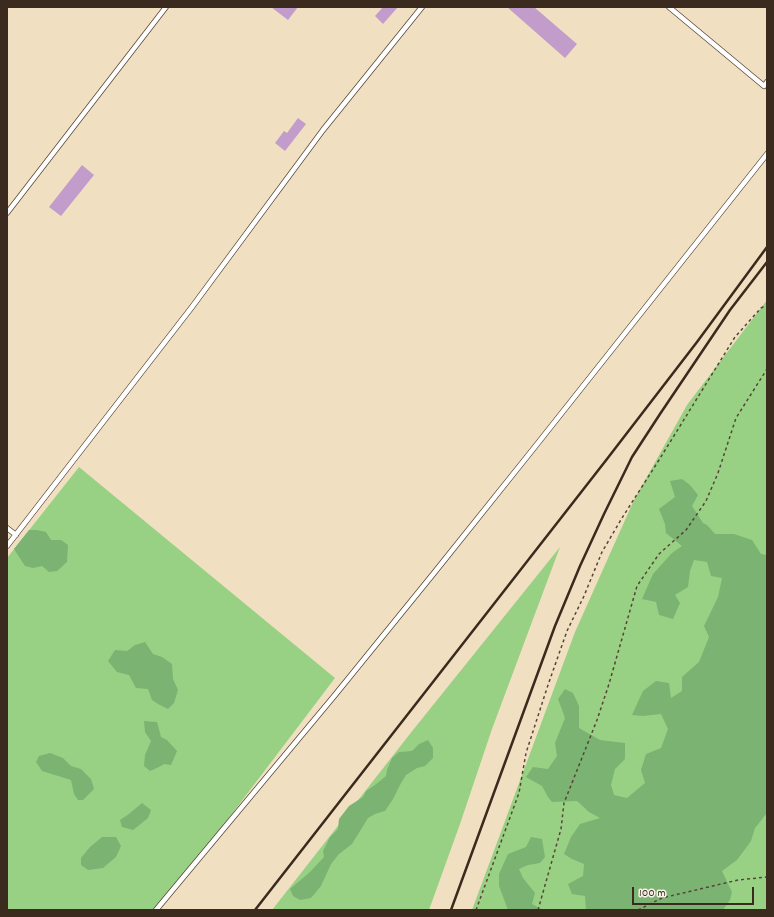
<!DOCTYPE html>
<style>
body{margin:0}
#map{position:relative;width:774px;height:917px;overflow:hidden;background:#f0e0c1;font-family:Dekko,sans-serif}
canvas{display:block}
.frame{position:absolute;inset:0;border:8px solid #3b2a1e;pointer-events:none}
.scale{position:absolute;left:632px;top:887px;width:122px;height:18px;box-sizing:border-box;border:2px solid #3b2a1e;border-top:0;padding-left:5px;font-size:12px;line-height:14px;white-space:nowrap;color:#3b2a1e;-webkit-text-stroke:3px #f7f3e8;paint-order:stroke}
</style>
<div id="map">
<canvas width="774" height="917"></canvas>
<div class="frame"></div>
<div class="scale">100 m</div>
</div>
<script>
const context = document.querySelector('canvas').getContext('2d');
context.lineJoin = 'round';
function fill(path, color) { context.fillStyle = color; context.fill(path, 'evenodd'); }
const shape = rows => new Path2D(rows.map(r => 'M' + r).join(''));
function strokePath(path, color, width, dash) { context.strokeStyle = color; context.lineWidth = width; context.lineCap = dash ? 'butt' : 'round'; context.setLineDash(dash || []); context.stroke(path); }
const green = shape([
 [767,300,767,910,472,910,575,632,634,500,687,405],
 [79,467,335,678,159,910,7,910,7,558],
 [560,547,492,729,460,824,429,910,272,910,413,730]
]);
const forest = shape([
 [682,479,690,485,698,495,692,506,703,523,707,525,715,534,734,534,752,540,761,554,767,555,767,813,755,828,751,841,737,860,722,871,732,892,730,900,723,910,586,910,585,896,572,894,568,884,583,876,584,864,572,859,564,854,571,837,580,824,600,818,589,812,577,801,552,802,548,797,542,786,526,777,533,767,548,769,557,756,555,743,565,718,558,699,565,689,573,693,579,706,579,728,600,740,625,743,625,759,615,769,611,785,614,795,627,798,645,783,641,770,646,754,661,748,668,729,661,714,643,716,632,715,643,691,656,681,669,683,671,698,682,691,682,677,699,662,709,637,704,626,718,597,722,578,711,576,707,562,694,560,690,571,688,587,675,595,680,603,673,619,659,615,656,602,642,599,653,574,672,553,682,546,666,533,665,524,659,509,675,497,670,481],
 [29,530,37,530,46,532,51,540,61,540,68,545,67,562,57,571,49,572,42,566,33,568,25,566,14,549],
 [145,642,153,654,162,657,172,664,173,679,178,690,174,703,168,709,158,704,152,700,148,689,136,688,129,675,117,672,108,661,115,650,127,651,135,645],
 [144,721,157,722,161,737,167,740,177,751,171,765,164,764,159,767,150,771,144,766,145,755,151,741,145,732],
 [428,740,433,748,433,758,425,766,417,768,406,775,400,785,393,799,385,811,375,814,368,818,352,844,339,854,331,864,321,886,311,898,300,900,293,896,290,889,310,872,324,857,323,851,330,837,338,829,339,819,349,806,363,797,366,791,375,785,386,776,387,770,392,758,399,752,412,751,419,744],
 [50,753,63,758,71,766,81,769,91,779,94,789,83,800,78,800,74,794,71,780,42,771,36,762,39,756],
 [142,803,151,810,148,818,133,830,122,827,120,820,129,814],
 [102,837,116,837,121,846,116,857,103,868,88,870,81,865,81,858,90,847],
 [531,837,542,839,545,857,540,863,528,865,519,869,523,878,535,893,532,904,543,910,508,910,499,886,499,874,508,854,526,847]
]);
const building = shape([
 [271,7,298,7,288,20],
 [383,7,398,7,383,24,375,16],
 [507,7,534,7,577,44,565,58],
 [298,118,306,124,285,151,275,143,284,131,287,133],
 [82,165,94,175,61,216,49,207]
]);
const path = shape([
 [476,910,519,793,526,753,548,685,567,631,584,596,602,552,622,518,659,460,735,337,761,308,767,305],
 [538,910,561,829,564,803,597,720,609,684,637,586,659,554,686,530,706,501,718,473,736,418,767,369],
 [638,910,662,898,738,880,767,877]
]);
const service = shape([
 [669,7,764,86,767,82],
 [7,213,166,7],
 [7,528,16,535],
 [7,546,192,307,323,130,422,7],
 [156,910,335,695,434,573,534,448,767,154]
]);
const rail = shape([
 [255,910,607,459,697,342,767,247],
 [451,910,555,626,580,566,604,514,632,457,660,414,730,310,767,262]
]);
fill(green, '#99d184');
fill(forest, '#7ab372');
fill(building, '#c29cca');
strokePath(service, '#564536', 6);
strokePath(path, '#564536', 1.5, [3, 3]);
strokePath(service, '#fff', 4.5);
strokePath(rail, '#3b2a1e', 2.5);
</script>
